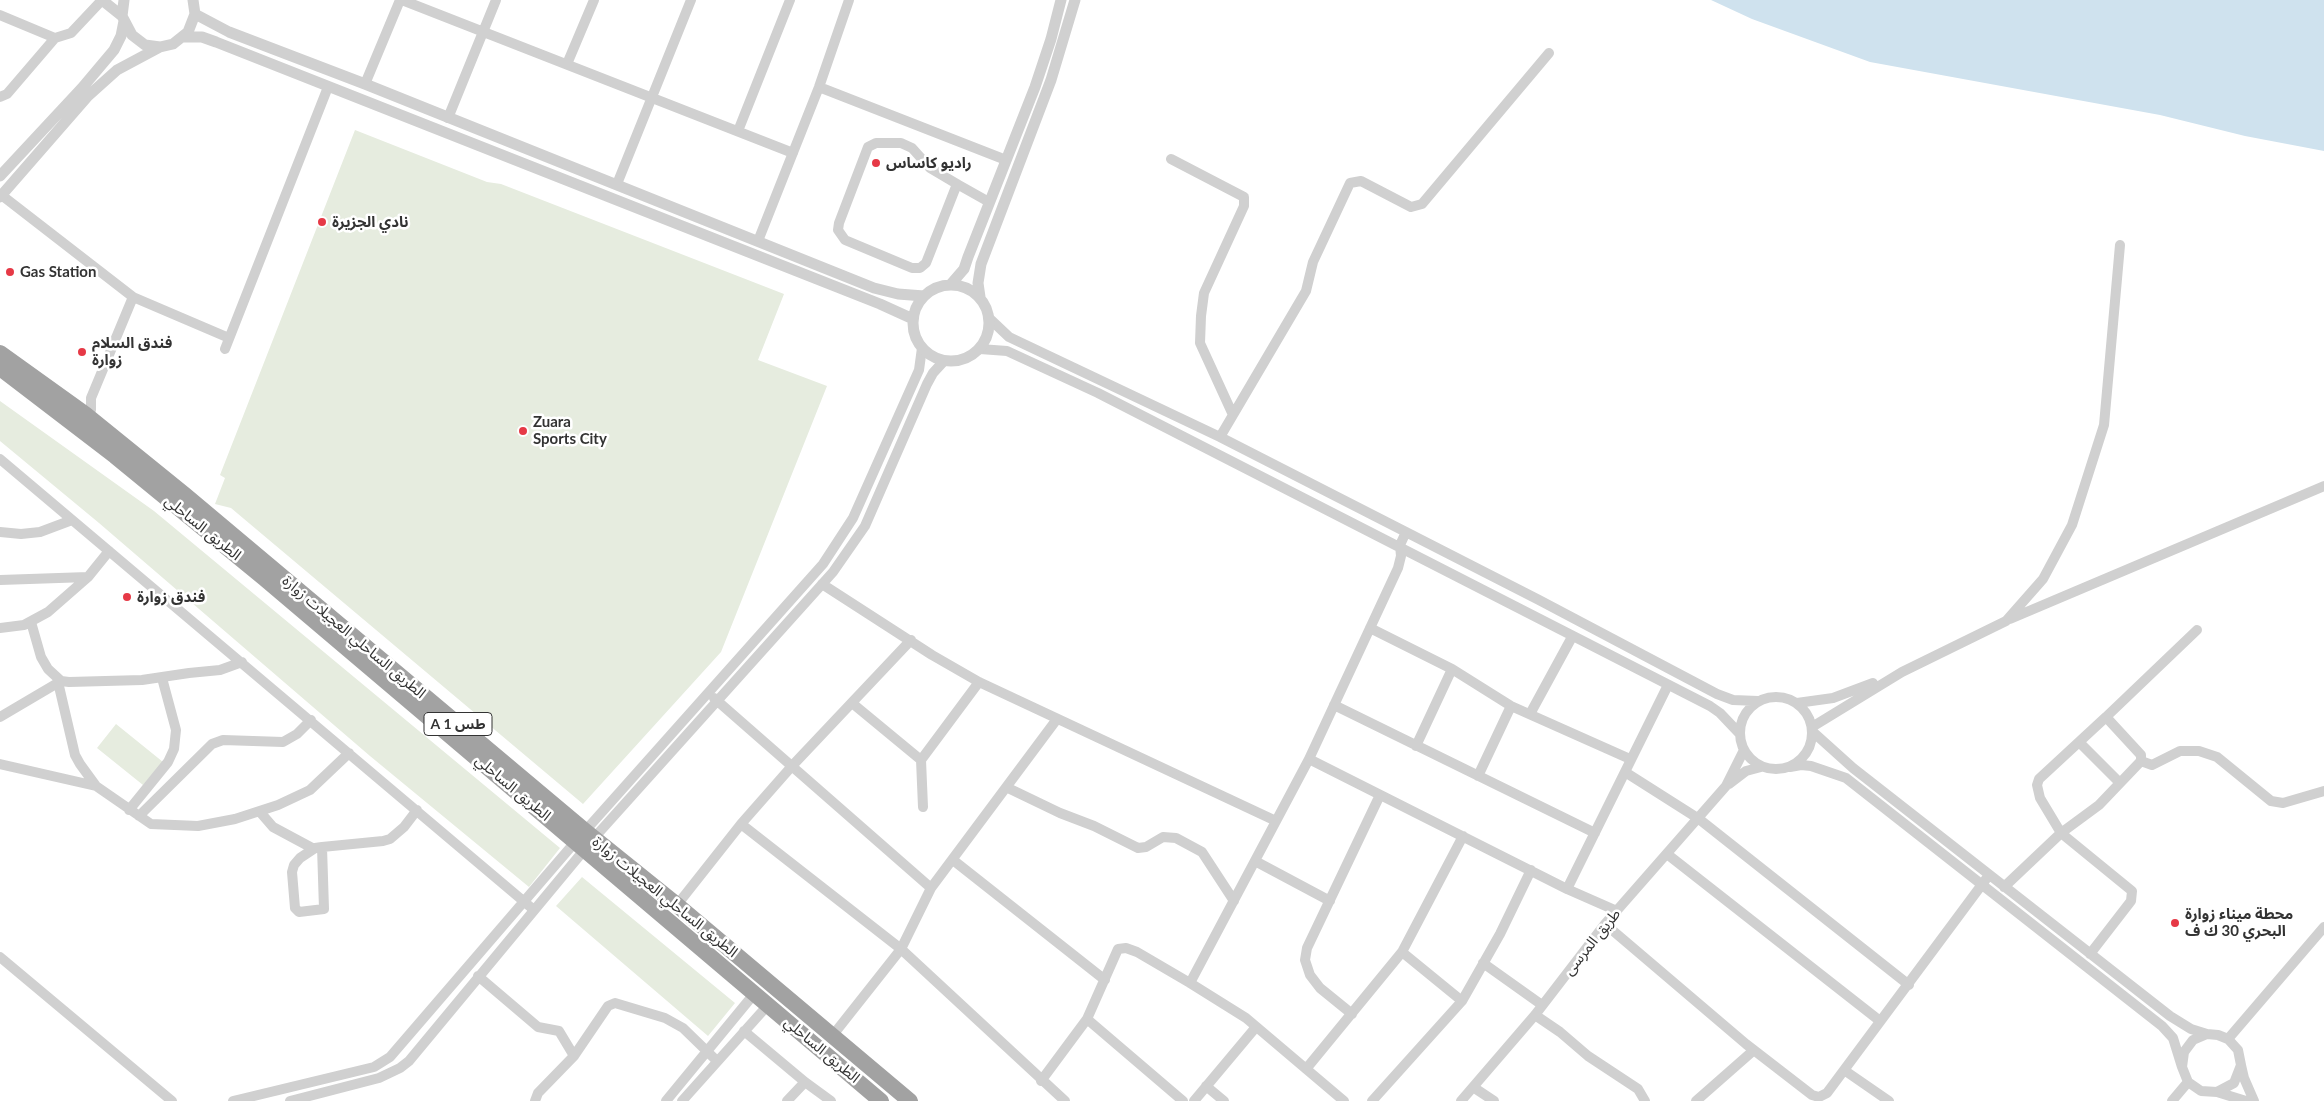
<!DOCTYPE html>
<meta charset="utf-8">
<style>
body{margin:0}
canvas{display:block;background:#fff}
</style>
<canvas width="2324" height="1101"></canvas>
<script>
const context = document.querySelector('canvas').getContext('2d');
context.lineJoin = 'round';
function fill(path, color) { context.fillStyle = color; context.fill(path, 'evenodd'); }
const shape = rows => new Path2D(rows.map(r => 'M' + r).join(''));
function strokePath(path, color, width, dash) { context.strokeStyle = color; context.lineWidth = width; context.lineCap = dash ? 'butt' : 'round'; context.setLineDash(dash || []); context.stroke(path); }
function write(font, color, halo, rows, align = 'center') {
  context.font = font + ' Lato,"Noto Sans Arabic",sans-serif'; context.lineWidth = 5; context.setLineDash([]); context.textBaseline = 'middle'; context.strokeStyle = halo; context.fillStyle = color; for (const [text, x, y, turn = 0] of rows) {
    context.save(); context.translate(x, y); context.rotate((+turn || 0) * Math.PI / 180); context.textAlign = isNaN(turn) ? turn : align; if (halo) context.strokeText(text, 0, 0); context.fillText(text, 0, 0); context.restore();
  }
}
const green = shape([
 [355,130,487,182,501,184,784,294,758,360,827,386,721,652,583,804,231,508,215,504,225,478,220,475],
 [0,401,154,511,560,848,529,887,370,756,99,523,0,441],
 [116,724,163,762,143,785,97,748],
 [582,877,735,1003,708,1036,556,906]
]);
const water = shape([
 [1711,0,2324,0,2324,151,2245,136,2160,115,1870,62,1752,19]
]);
const minor = shape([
 [402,0,793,153],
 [0,15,55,38],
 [567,64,594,0],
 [365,84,400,0],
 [819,87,1006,160],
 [0,97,7,94,55,38,71,33,102,0],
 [448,118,496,0],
 [738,131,790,0],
 [1171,159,1244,197,1244,206,1204,293,1201,316,1200,343,1233,415],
 [617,184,691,0],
 [957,184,926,263,920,268,912,268,845,240,838,230,839,223,868,147,876,143,901,143,912,148,930,168,957,184,989,202],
 [0,194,133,297,229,338],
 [758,241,819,87,849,0],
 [990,319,1009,337,1220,437,1539,600,1717,694,1733,700,1758,701],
 [225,349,328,87],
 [980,349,1007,351,1098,393,1710,706,1720,713,1739,733],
 [91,410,91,398,133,297],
 [1220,437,1306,291,1313,262,1350,183,1361,181,1411,207,1422,204,1549,53],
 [0,459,534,910],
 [0,532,21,534,40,532,72,520],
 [0,580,88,577],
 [822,584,932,655,979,682,1276,821],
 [2010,619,2324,486],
 [31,622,41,657,48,669,61,681,69,682,142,680,189,673,220,670,242,662],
 [0,628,24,625,48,612,88,577,109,551],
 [1370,628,1452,669,1511,706,1630,759],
 [58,682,75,755,80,764,96,786,151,824,198,826,235,819,278,805,310,790,349,753],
 '1740 733a36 36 0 1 1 72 0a36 36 0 1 1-72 0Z',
 [714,698,931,888],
 [852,703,921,760,923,807],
 [1797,703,1833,698,1873,683],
 [1334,705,1595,833],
 [1530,714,1572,637],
 [0,717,61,681],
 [2106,717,2197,630],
 [1812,727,1902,672,2006,621,2043,579,2072,525,2104,425,2120,245],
 [1813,732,1853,768,2170,1016,2191,1029,2207,1034],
 [2079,742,2120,783],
 [1416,746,1452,669],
 [1309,759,1567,889,1617,911],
 [921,760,979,682],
 [2141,761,2152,765,2180,751,2199,751,2217,757,2271,801,2283,803,2324,791],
 [0,764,96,786],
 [1790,767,1801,765,1811,766,1846,778,2162,1026,2173,1038,2182,1067],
 [1625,772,1699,819,1909,985],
 [1478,776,1511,706],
 [1729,784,1746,771,1761,767],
 [1008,788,1060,813,1094,826,1138,848,1146,847,1163,837,1176,838,1202,852,1234,901],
 [129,810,168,762,174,749,176,730,162,678],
 [260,812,273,827,314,849],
 [139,816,212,744,223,740,283,742,297,734,311,720],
 [741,824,901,949,1065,1101],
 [585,831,823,564,853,518,919,370,922,348],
 [594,838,833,572,865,526,927,384,933,373,944,361],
 [322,847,324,909,299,912,295,908,292,872,294,865,300,858,315,848,322,847,383,841,390,839,404,827,417,810],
 [1667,854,1880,1021],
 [953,860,1105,980],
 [1255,861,1330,901],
 [2004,887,2061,833,2099,805,2141,761,2141,755,2106,717,2039,779,2037,785,2040,798,2061,833,2132,891,2131,901,2090,954],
 [1567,889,1668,685],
 [677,905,741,824,792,766,911,640],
 [1605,924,1746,1044,1812,1095,1819,1097,1827,1093,1989,875],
 [1402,952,1462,1001],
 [0,957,172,1101],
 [1483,963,1542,1005],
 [478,976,538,1027,559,1031,574,1056,538,1093,535,1101],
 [1190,983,1309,759,1398,568,1401,556,1400,545,1406,532],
 [1352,1014,1320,988,1310,975,1305,960,1307,948,1380,795],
 [1535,1015,1560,1032,1588,1056,1638,1089,1645,1101],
 [1087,1019,1183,1101],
 [744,1031,805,1082,831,1101],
 [833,1035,901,949,931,888,1057,719],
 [2228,1039,2324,927],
 [574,1056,608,1006,615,1003,665,1018,683,1028,717,1061],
 [2241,1065,2234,1083,2217,1092,2201,1091,2188,1082,2182,1067,2184,1052,2193,1040,2207,1034,2218,1035,2228,1039,2238,1050,2241,1065,2244,1078,2254,1101],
 [1306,1069,1402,952,1463,836],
 [1844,1070,1889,1101],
 [1041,1081,1087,1019,1118,949,1126,948,1137,952,1190,983,1246,1018,1344,1101],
 [1206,1086,1224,1101],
 [1473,1087,1494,1101],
 [2217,1092,2246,1101],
 [233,1101,374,1067,390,1057,576,841],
 [290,1101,379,1078,400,1068,409,1061,585,849],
 [666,1101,754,994],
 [682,1101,768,1005],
 [787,1101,805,1082],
 [1194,1101,1256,1027],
 [1372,1101,1462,1001,1500,934,1531,870],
 [1461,1101,1535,1015,1605,924,1726,786,1744,750],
 [1696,1101,1754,1050],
 [2172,1101,2188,1082]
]);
const tertiary = shape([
 [102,0,122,16],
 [124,0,122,16,132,35,145,45,160,47,173,44,188,32,195,14,193,0],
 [195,14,229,32,365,84,874,288,898,294,924,296],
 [184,37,202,37,216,42,880,304,913,319],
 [0,176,82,88,114,50,121,36,124,21],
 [0,197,88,96,117,70,160,47],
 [951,284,964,269,968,257,1035,87,1051,39,1061,0],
 '913 323a38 38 0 1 1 76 0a38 38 0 1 1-76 0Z',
 [980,297,978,283,981,264,1051,80,1075,0]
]);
const trunk = shape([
 [0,353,85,414,185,495,585,831,677,905,910,1101],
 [0,368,115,456,264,578,881,1101]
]);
const markers = [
 [876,163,5,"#e63946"],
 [322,222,5,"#e63946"],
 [10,272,5,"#e63946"],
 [82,352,5,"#e63946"],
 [523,431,5,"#e63946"],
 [127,597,5,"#e63946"],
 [2175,923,5,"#e63946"]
];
const shields = [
 [458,724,68]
];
const shieldNames = [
 ["A 1 طس",458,724]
];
const poiNames = [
 ["راديو كاساس",886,163],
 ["نادي الجزيرة",332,222],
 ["Gas Station",20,272],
 ["فندق السلام",92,343],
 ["زوارة",92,360],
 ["Zuara",533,422],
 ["Sports City",533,439],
 ["فندق زوارة",137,597],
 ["محطة ميناء زوارة",2185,914],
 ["البحري 30 ك ف",2185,931]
];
const streetNames = [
 ["الطريق الساحلي",203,528,39],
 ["الطريق الساحلي العجيلات زوارة",354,637,40],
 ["الطريق الساحلي",513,788,40],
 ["الطريق الساحلي العجيلات زوارة",665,897,39],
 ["طريق المرسى",1592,942,-51],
 ["الطريق الساحلي",822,1050,40]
];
fill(green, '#e6ecdf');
fill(water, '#cfe2ee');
strokePath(minor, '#d0d0d0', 10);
strokePath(tertiary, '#d0d0d0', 11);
strokePath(trunk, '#a2a2a2', 16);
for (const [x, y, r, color] of markers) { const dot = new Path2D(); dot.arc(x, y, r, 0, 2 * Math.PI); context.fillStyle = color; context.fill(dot); strokePath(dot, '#fff', 2); }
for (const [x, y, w] of shields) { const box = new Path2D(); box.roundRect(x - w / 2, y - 11.5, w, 23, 4); context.fillStyle = '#fff'; context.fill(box); strokePath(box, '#333', 1); }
write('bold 14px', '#333', null, shieldNames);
write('bold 15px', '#333', '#fff', poiNames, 'left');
write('15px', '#333', '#fff', streetNames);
</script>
